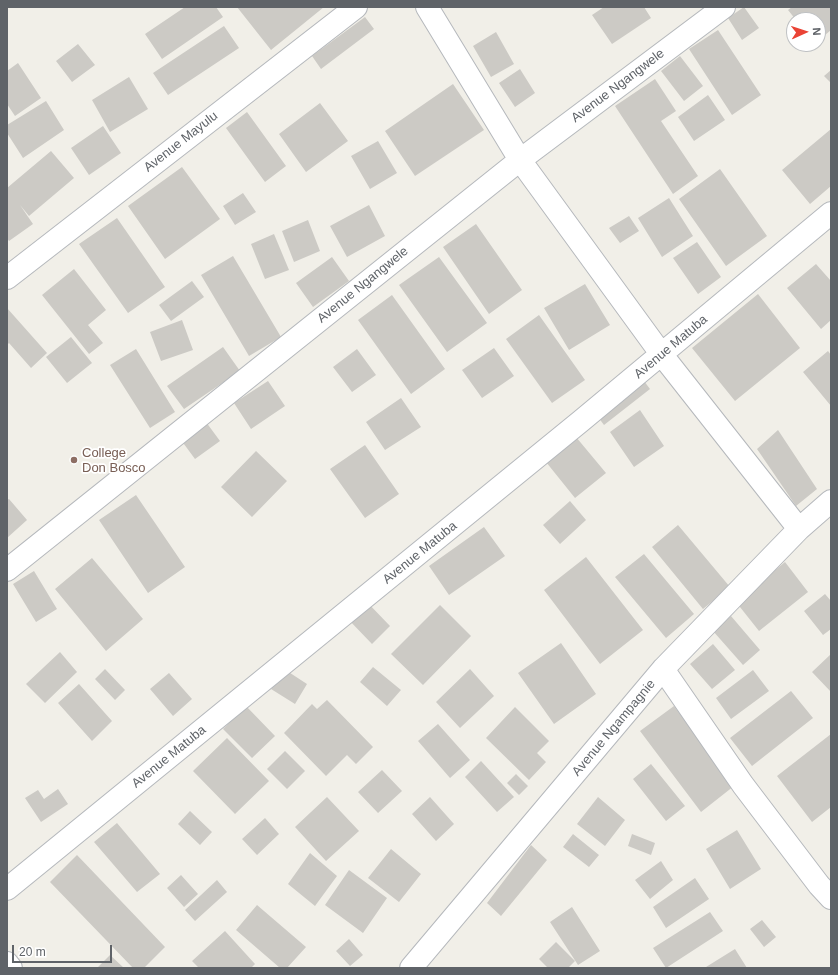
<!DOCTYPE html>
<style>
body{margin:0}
#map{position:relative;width:838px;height:975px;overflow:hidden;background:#f1efe8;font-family:Helvetica,sans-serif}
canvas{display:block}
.frame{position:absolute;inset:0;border:8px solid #5f6368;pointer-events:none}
.north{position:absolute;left:786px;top:12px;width:40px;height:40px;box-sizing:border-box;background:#fff;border:1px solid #bfc1c3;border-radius:50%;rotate:87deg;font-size:11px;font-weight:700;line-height:16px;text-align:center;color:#5f6368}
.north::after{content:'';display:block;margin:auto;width:14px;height:18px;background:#ea4335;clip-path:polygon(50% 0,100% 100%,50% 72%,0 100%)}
.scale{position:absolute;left:12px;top:945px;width:100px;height:18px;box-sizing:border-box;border:2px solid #5f6368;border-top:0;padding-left:5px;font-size:12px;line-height:14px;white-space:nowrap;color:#5f6368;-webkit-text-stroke:3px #fff;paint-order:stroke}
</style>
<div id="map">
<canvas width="838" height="975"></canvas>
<div class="frame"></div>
<div class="north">N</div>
<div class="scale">20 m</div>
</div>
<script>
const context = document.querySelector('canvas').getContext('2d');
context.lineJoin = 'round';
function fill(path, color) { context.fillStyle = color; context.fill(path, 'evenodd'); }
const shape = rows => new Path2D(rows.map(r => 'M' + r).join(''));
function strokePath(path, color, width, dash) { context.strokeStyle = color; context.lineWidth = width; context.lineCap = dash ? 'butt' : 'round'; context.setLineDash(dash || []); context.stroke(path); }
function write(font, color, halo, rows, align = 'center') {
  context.font = font + ' Helvetica,sans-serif'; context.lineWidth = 3.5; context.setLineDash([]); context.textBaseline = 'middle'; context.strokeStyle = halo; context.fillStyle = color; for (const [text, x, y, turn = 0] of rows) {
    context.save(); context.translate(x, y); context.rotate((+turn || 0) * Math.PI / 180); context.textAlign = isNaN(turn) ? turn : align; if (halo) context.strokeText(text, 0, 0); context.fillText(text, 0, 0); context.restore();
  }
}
const building = shape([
 [185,7,216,7,223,17,162,59,145,34],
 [237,7,324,7,271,50],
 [604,7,644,7,651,18,612,44,592,15],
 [744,7,759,28,742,40,728,18],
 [792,7,831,7,831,30,818,41,818,20,796,20,788,10],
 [365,17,374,29,321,69,312,56],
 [224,26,239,48,168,95,153,73],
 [718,30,761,95,732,115,689,49],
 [496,32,514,64,491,77,473,46],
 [78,44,95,65,72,82,56,61],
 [680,56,703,86,684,101,661,71],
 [18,63,41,98,15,116,7,104,7,71],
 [520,69,535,93,515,107,499,83],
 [831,70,831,83,824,76],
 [129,77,148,109,110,132,92,100],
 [655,79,676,111,661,121,698,176,673,194,615,106],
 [453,84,484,130,415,176,385,131],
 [708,95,725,120,694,141,678,117],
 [46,101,64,130,23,158,7,133,7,125],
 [320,103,348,141,306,172,279,134],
 [247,112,286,166,265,182,226,128],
 [103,126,121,153,89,175,71,148],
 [831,129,831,186,810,204,782,170],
 [378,141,397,173,370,189,351,156],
 [51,151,74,178,29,216,20,205,33,224,9,241,7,238,7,188],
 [182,167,220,219,165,259,128,206],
 [720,169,767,236,726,266,679,199],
 [243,193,256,212,235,225,223,206],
 [669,198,693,236,662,257,638,218],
 [369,205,385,236,347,257,330,226],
 [629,216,639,231,620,243,609,228],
 [117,218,165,287,128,313,79,244],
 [308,220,320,251,294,262,282,231],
 [476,224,522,290,489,314,443,247],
 [274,234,289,270,265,279,251,244],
 [697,242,721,277,698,294,673,258],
 [233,256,281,337,249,356,201,275],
 [332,257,349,281,313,307,296,283],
 [439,257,487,323,447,352,399,285],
 [816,264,831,281,831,320,821,329,787,288],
 [74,269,106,310,88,325,103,343,89,354,42,295],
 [192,281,204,297,171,321,159,305],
 [585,284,610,325,569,350,544,308],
 [758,294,800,348,735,401,692,348],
 [392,295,445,369,411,394,358,320],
 [7,308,47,353,31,368,9,343,7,345],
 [539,315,585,380,552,403,506,339],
 [182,320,193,350,161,361,150,332],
 [71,337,92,363,67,383,46,357],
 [223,347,240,371,184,409,167,386],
 [494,348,514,376,482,398,462,370],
 [136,349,175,412,150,428,110,365],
 [357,349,376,375,352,392,333,367],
 [828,351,831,355,831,406,803,372],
 [268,381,285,406,251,429,234,403],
 [644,381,650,389,604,425,598,417],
 [401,398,421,427,385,450,366,422],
 [640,410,664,446,634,467,610,432],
 [206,422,220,441,195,459,181,440],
 [778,430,817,489,796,506,757,449],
 [576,437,606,473,575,498,546,462],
 [365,445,399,494,365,518,330,469],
 [256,451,287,481,252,517,221,487],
 [136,495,185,567,148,593,99,520],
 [9,499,27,520,7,538,7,500],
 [570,501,586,520,560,544,543,525],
 [678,525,730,587,703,609,652,547],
 [484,527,505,556,449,595,429,566],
 [644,554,694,614,666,638,615,577],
 [586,557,643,630,600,664,544,590],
 [92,558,143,619,106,651,55,589],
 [785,562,808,592,759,631,736,602],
 [34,571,57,609,36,622,13,584],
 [825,594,831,601,831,629,823,635,804,611],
 [365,600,390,626,372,644,347,618],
 [440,605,471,636,423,685,391,654],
 [731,616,760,650,743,665,713,631],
 [561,643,596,694,554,724,518,673],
 [713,644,735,670,712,689,690,664],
 [60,652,77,672,45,703,26,684],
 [831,654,831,692,812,672],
 [373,667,401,690,387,706,360,682],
 [105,669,125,690,115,700,95,679],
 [284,669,307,684,295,704,271,689],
 [470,669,494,696,460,728,436,702],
 [753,670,769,691,731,719,716,698],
 [169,673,192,699,173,716,150,689],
 [79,684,112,721,92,741,58,703],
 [791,691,813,718,752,766,730,738],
 [327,700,373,747,356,764,347,755,326,776,284,733,312,704,317,709],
 [246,706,275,736,252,758,223,729],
 [674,706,734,786,701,812,640,731],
 [515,707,549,741,537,753,546,762,529,780,486,738],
 [438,724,470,760,450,778,418,741],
 [831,734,831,807,812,822,777,776],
 [227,738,269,781,235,814,193,771],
 [285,751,305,771,287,789,267,769],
 [481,761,514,797,497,812,465,777],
 [651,764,685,806,666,821,633,779],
 [382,770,402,791,378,813,358,792],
 [516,774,528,786,519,795,507,783],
 [58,789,68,804,41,822,25,798,38,790,44,799],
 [327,797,359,831,326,861,295,827],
 [430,797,454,824,436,841,412,814],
 [598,797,625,820,605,846,577,824],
 [190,811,212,832,200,845,178,824],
 [265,818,279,834,257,855,242,839],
 [117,823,160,874,137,892,94,842],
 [737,830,761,869,730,889,706,849],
 [573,834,599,855,589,867,563,847],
 [632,834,655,843,651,855,628,846],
 [531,845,547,860,501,916,487,903],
 [391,849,421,874,399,902,368,878],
 [310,853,337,876,315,906,288,884],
 [77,855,165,947,144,968,133,968,50,882],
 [661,861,673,880,650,899,635,880],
 [349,870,387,898,363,933,325,905],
 [181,875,198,894,184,907,167,888],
 [695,878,709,899,666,928,653,907],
 [217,880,227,892,195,921,185,910],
 [257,905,306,947,287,968,280,968,236,930],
 [572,907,600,951,578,965,550,922],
 [710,912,723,931,666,968,653,948],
 [762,920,776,937,764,947,750,929],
 [225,931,255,964,251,968,199,968,192,961],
 [349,939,363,955,350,966,336,951],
 [556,942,575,961,568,968,548,968,539,959],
 [735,949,747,968,706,968,706,967],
 [110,955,124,968,97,968]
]);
const minor = shape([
 [427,7,520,160,662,355,799,529],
 [7,278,356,7],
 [7,570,520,160,724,7],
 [663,669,743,785,819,885,831,898],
 [7,889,581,421,831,213],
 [7,963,11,968],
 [411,968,663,669,799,529,831,501]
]);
const markers = [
 [74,460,4,"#8d6e63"]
];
const streetNames = [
 ["Avenue Ngangwele",618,86,-37],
 ["Avenue Mayulu",181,142,-38],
 ["Avenue Ngangwele",363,285,-39],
 ["Avenue Matuba",671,347,-40],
 ["Avenue Matuba",420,553,-39],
 ["Avenue Ngampagnie",614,728,-50],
 ["Avenue Matuba",169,757,-39]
];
const educationNames = [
 ["College",82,453],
 ["Don Bosco",82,468]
];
fill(building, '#cccac5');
strokePath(minor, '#b5b8bc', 24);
strokePath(minor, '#fff', 22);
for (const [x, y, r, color] of markers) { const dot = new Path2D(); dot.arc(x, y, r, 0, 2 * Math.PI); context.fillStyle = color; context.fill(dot); strokePath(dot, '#fff', 1.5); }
write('13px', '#5f6368', '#fff', streetNames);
write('13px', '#785e54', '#fff', educationNames, 'left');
</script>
